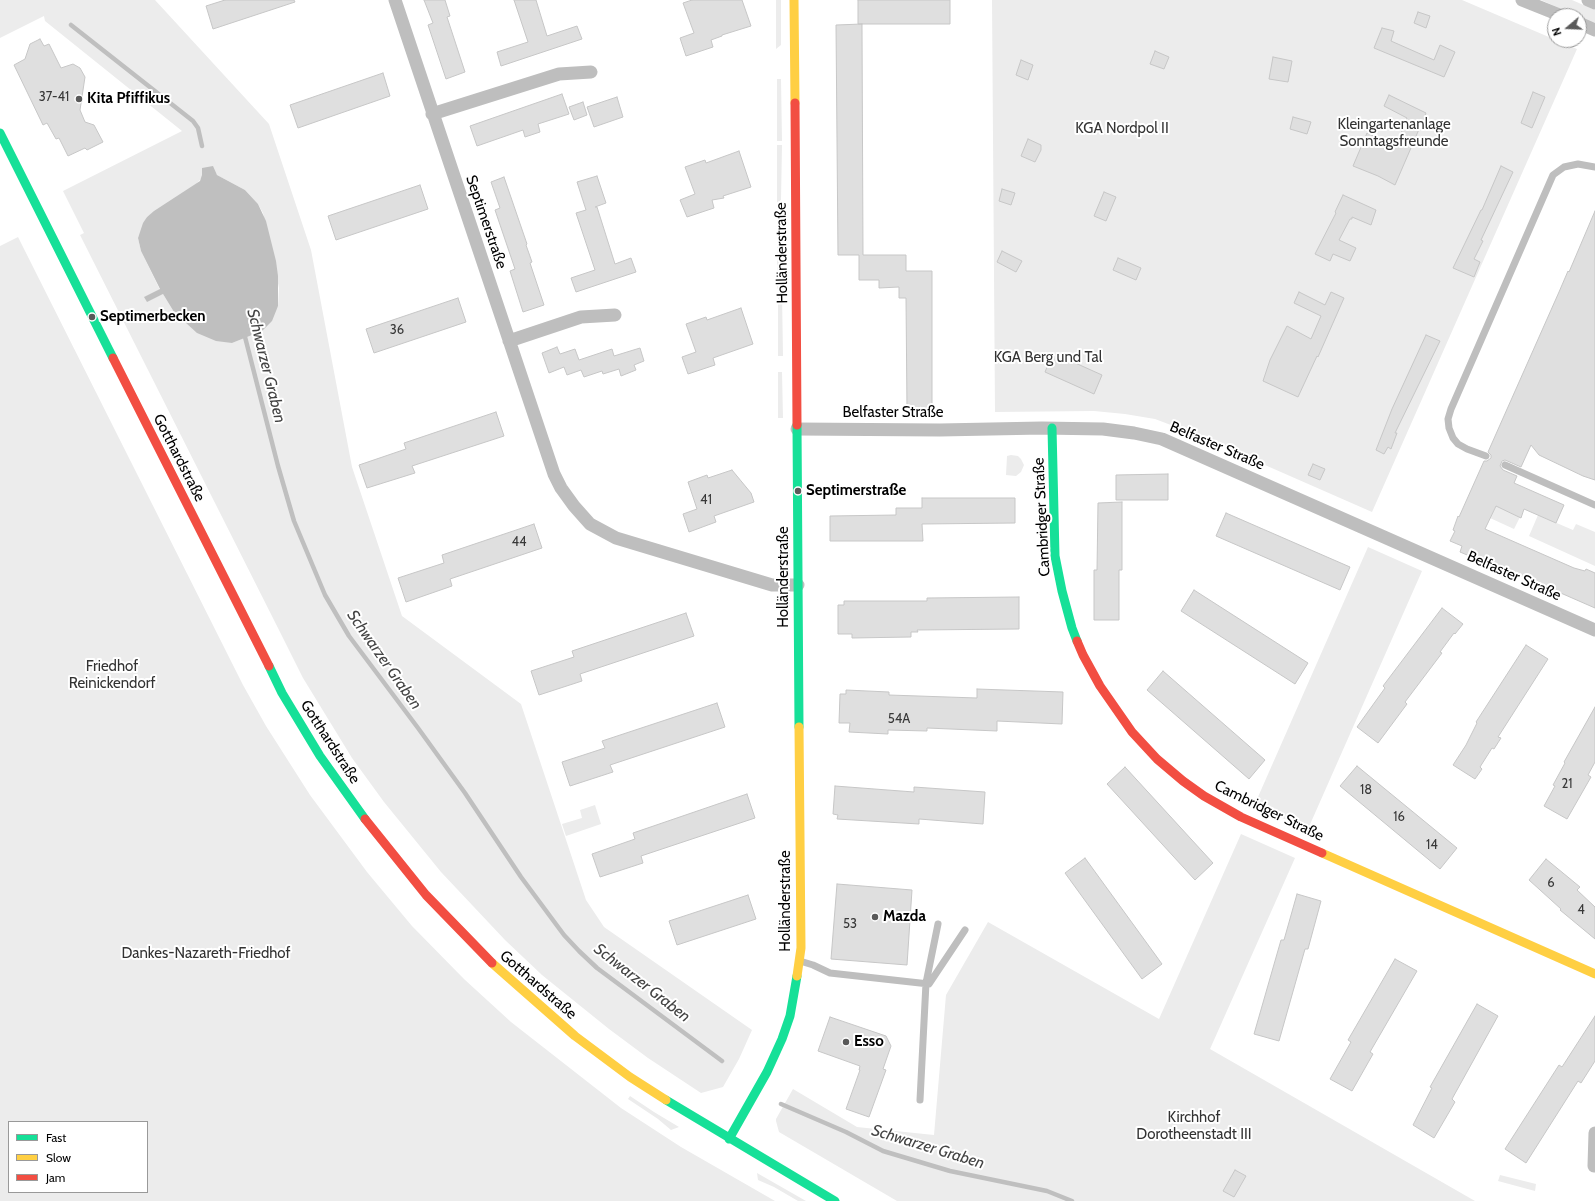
<!DOCTYPE html>
<meta charset="utf-8">
<style>
body{margin:0}
#map{position:relative;width:1595px;height:1201px;overflow:hidden;background:#fff;font-family:Cabin,sans-serif}
canvas{display:block}
.legend{position:absolute;left:8px;top:1121px;width:140px;height:72px;box-sizing:border-box;background:#fff;border:1px solid #999;margin:0;padding:5px 7px;list-style:none;font-size:12px;color:#000}
.legend li{display:flex;align-items:center;gap:8px;height:20px}
.legend b{width:20px;border:1px solid #999}
.north{position:absolute;left:1547px;top:8px;width:40px;height:40px;box-sizing:border-box;background:#fff;border:1px solid #999;border-radius:50%;rotate:251deg;font-size:11px;font-weight:700;line-height:16px;text-align:center;color:#000}
.north::after{content:'';display:block;margin:auto;width:14px;height:18px;background:#595959;clip-path:polygon(50% 0,100% 100%,50% 72%,0 100%)}
</style>
<div id="map">
<canvas width="1595" height="1201"></canvas>
<ul class="legend">
<li><b style="height:5px;background:#16e098"></b>Fast</li>
<li><b style="height:5px;background:#ffcf43"></b>Slow</li>
<li><b style="height:5px;background:#f24e42"></b>Jam</li>
</ul>
<div class="north">N</div>
</div>
<script>
const context = document.querySelector('canvas').getContext('2d');
context.lineJoin = 'round';
function fill(path, color) { context.fillStyle = color; context.fill(path, 'evenodd'); }
const shape = rows => new Path2D(rows.map(r => 'M' + r).join(''));
function strokePath(path, color, width, dash) { context.strokeStyle = color; context.lineWidth = width; context.lineCap = dash ? 'butt' : 'round'; context.setLineDash(dash || []); context.stroke(path); }
function write(font, color, halo, rows, align = 'center') {
  context.font = font + ' Cabin,sans-serif'; context.lineWidth = 4; context.setLineDash([]); context.textBaseline = 'middle'; context.strokeStyle = halo; context.fillStyle = color; for (const [text, x, y, turn = 0] of rows) {
    context.save(); context.translate(x, y); context.rotate((+turn || 0) * Math.PI / 180); context.textAlign = isNaN(turn) ? turn : align; if (halo) context.strokeText(text, 0, 0); context.fillText(text, 0, 0); context.restore();
  }
}
const green = shape([
 [0,0,155,0,269,124,311,250,352,467,402,616,521,704,586,900,604,927,752,1030,739,1059,723,1087,701,1093,648,1058,609,1029,542,975,505,940,441,872,384,802,352,758,303,678,282,636,80,235,84,233,63,191,182,131,45,21,44,16,0,38],
 [213,169,217,175,245,190,258,204,263,213,279,288,278,306,262,331,232,343,174,312,163,294,147,301,145,297,160,290,141,251,138,238,147,217,196,184,202,178,203,172],
 [776,0,781,0,781,45,776,49],
 [992,0,1462,0,1577,49,1372,512,1192,433,1155,419,1125,414,1094,411,995,412],
 [1541,0,1572,0,1595,10,1595,24],
 [777,79,781,79,782,141,777,141],
 [777,145,782,145,781,200,777,203],
 [777,209,781,212,782,289,777,289],
 [18,237,243,685,266,726,310,795,367,872,412,926,464,979,511,1022,621,1108,681,1147,775,1201,0,1201,0,246],
 [9,1122,147,1122,147,1192,9,1192],
 [778,294,782,294,783,356,778,356],
 [778,372,782,372,783,418,778,418],
 [1011,455,1018,456,1021,459,1024,465,1021,472,1016,476,1006,475,1007,456],
 [1496,505,1520,517,1514,529,1490,518],
 [1538,515,1573,530,1576,524,1595,532,1595,566,1529,536],
 [1368,547,1422,571,1308,829,1254,806],
 [595,805,601,824,566,836,562,824,582,818,580,810],
 [1241,834,1295,858,1210,1049,1475,1201,897,1201,779,1132,776,1121,776,1119,793,1089,857,1127,934,1135,946,995,988,922,1159,1019],
 [630,1096,654,1112,679,1127,671,1130,658,1119,628,1099],
 [757,1173,806,1201,798,1201,774,1187,758,1180],
 [1500,1175,1536,1184,1535,1191,1498,1181]
]);
const water = shape([
 [213,166,217,175,245,190,258,204,266,221,276,261,278,276,278,306,272,321,262,331,232,343,216,341,197,333,174,312,163,294,147,302,144,297,160,289,141,251,138,238,143,223,147,217,154,211,200,181,202,175,202,168]
]);
const stream = shape([
 [71,25,193,121,198,128,202,146],
 [244,333,278,466,294,521,325,595,349,636,418,728,465,793,521,877,564,935,579,951,597,968,722,1061],
 [781,1104,846,1132,883,1151,950,1171,1047,1191,1072,1201]
]);
const building = shape([
 [225,0,294,0,295,2,213,29,206,6,225,0],
 [424,0,445,0,450,16,447,17,465,72,446,79,428,25,433,23,424,0],
 [514,0,536,0,547,36,577,26,582,39,501,66,497,52,528,42,514,0],
 [692,0,742,0,751,26,722,35,722,36,711,40,713,47,686,56,680,38,694,33,683,3,692,0],
 [858,0,950,0,950,24,858,24,858,0],
 [1418,12,1430,16,1426,28,1414,23,1418,12],
 [862,24,863,255,906,255,906,271,932,271,932,410,907,410,906,298,899,298,899,287,879,288,879,280,859,280,859,255,838,255,836,25,862,24],
 [1382,28,1394,31,1391,41,1434,60,1440,45,1455,52,1444,77,1374,48,1382,28],
 [40,39,44,46,49,44,61,68,73,64,80,68,85,77,80,110,85,122,94,125,103,142,87,150,85,148,68,156,59,138,56,139,47,123,43,125,14,65,25,59,30,44,40,39],
 [1155,51,1169,57,1164,69,1150,64,1155,51],
 [1273,57,1292,61,1288,82,1269,79,1273,57],
 [1021,60,1033,65,1028,80,1016,75,1021,60],
 [383,73,390,96,298,128,290,105,383,73],
 [1533,92,1545,97,1532,128,1521,123,1533,92],
 [562,94,569,114,538,124,540,132,525,137,523,130,477,146,470,126,562,94],
 [1389,95,1426,113,1395,185,1378,176,1353,166,1367,133,1396,146,1407,118,1384,106,1389,95],
 [617,97,623,117,594,127,587,107,617,97],
 [583,102,587,115,574,120,569,107,583,102],
 [1293,117,1311,122,1307,134,1290,129,1293,117],
 [1028,139,1041,145,1041,150,1035,162,1021,156,1028,139],
 [739,151,751,187,723,196,724,198,712,200,714,208,687,217,680,200,695,194,685,167,705,160,706,163,739,151],
 [1501,166,1513,172,1481,240,1483,241,1474,259,1480,262,1474,277,1453,268,1481,210,1482,210,1501,166],
 [597,176,606,203,595,207,597,207,615,264,631,258,636,272,576,292,571,278,595,270,576,213,586,210,577,182,597,176],
 [504,177,527,244,526,245,532,262,530,263,544,305,523,312,510,271,515,269,495,210,500,208,491,182,504,177],
 [420,185,428,209,336,240,328,216,420,185],
 [1002,189,1015,193,1011,205,999,201,1002,189],
 [1104,192,1116,197,1106,221,1094,216,1104,192],
 [1343,195,1376,210,1371,225,1352,217,1352,219,1350,219,1339,240,1356,248,1350,261,1333,254,1330,261,1315,254,1336,213,1335,212,1343,195],
 [1595,211,1595,480,1583,476,1539,455,1531,445,1521,467,1505,460,1502,461,1500,466,1503,470,1517,476,1514,483,1564,505,1556,523,1524,509,1521,518,1496,506,1485,529,1574,568,1585,571,1586,569,1595,573,1595,608,1492,563,1491,565,1460,552,1462,546,1450,541,1455,531,1453,530,1458,516,1459,517,1484,461,1487,461,1491,458,1491,455,1488,452,1559,292,1568,271,1569,272,1595,211],
 [1002,251,1022,261,1016,272,997,262,1002,251],
 [1118,258,1141,268,1136,280,1113,270,1118,258],
 [1299,292,1325,305,1331,292,1344,298,1318,357,1317,356,1298,397,1263,381,1270,360,1287,326,1311,339,1321,316,1294,303,1299,292],
 [458,298,466,322,374,353,366,329,458,298],
 [741,308,753,344,713,358,715,365,688,374,682,357,696,352,686,324,706,317,707,320,741,308],
 [1426,335,1440,341,1395,433,1397,433,1391,449,1388,447,1384,454,1376,450,1392,409,1426,335],
 [557,347,560,354,575,349,579,360,612,349,614,356,640,348,644,361,634,365,636,370,621,376,619,369,603,374,602,371,584,377,581,370,567,375,564,367,549,373,542,353,557,347],
 [1053,353,1102,375,1094,394,1045,372,1053,353],
 [496,412,504,436,412,466,415,473,367,488,359,465,406,449,404,443,496,412],
 [1313,464,1325,469,1320,480,1308,475,1313,464],
 [732,470,751,493,754,502,714,516,716,522,689,532,683,514,697,509,688,482,707,475,708,478,732,470],
 [1168,474,1168,500,1116,500,1116,475,1168,474],
 [922,498,1015,498,1015,523,922,524,923,541,830,541,830,516,896,515,896,508,922,508,922,498],
 [1122,502,1122,570,1119,570,1119,620,1094,620,1094,570,1097,570,1098,503,1122,502],
 [1226,513,1350,567,1340,590,1216,536,1226,513],
 [534,524,542,548,450,579,452,586,406,602,398,578,444,563,442,555,534,524],
 [1194,590,1308,663,1295,684,1181,611,1194,590],
 [1019,597,1019,629,917,630,918,632,911,632,911,637,852,638,852,634,838,634,838,605,844,605,844,601,927,601,927,598,1019,597],
 [1442,608,1463,624,1455,634,1454,633,1440,652,1442,653,1405,702,1407,704,1378,743,1357,727,1385,688,1383,686,1442,608],
 [686,613,694,636,580,674,582,681,539,695,531,671,574,657,572,651,686,613],
 [1526,645,1548,659,1498,737,1501,738,1494,749,1492,748,1480,767,1482,769,1475,779,1453,765,1466,745,1477,723,1476,722,1526,645],
 [1163,671,1265,760,1249,779,1147,690,1163,671],
 [977,689,1063,692,1062,724,997,721,997,731,927,728,927,731,888,730,888,734,849,732,850,723,839,723,840,694,846,694,846,690,889,692,889,695,977,698,977,689],
 [717,703,725,727,610,765,613,772,570,786,562,762,605,748,602,741,717,703],
 [1595,707,1595,762,1588,775,1591,777,1567,819,1544,806,1555,786,1553,785,1565,763,1564,762,1595,707],
 [1357,766,1457,848,1440,869,1340,786,1357,766],
 [1125,767,1213,863,1195,880,1107,784,1125,767],
 [835,786,914,792,914,787,985,792,983,824,919,819,919,824,837,819,838,815,833,814,835,786],
 [747,794,755,818,641,856,643,863,600,877,592,854,635,839,633,833,747,794],
 [1085,858,1162,964,1142,979,1065,873,1085,858],
 [1546,859,1580,887,1577,890,1595,907,1595,939,1560,910,1561,909,1529,880,1546,859],
 [837,884,912,890,907,965,831,959,837,884],
 [1297,894,1321,901,1308,949,1305,949,1279,1041,1254,1034,1281,940,1284,940,1297,894],
 [748,895,756,919,677,945,669,921,748,895],
 [1395,959,1417,971,1370,1052,1373,1054,1352,1091,1330,1079,1351,1042,1348,1040,1395,959],
 [1477,1004,1498,1016,1452,1099,1455,1102,1434,1138,1413,1125,1432,1088,1430,1087,1477,1004],
 [1595,1016,1595,1061,1581,1083,1578,1081,1526,1163,1505,1149,1559,1065,1562,1067,1595,1016],
 [830,1017,886,1036,891,1046,883,1069,886,1070,869,1117,846,1109,860,1070,859,1070,860,1066,818,1051,830,1017],
 [1235,1170,1246,1176,1234,1197,1223,1191,1235,1170]
]);
const lane = shape([
 [1486,456,1467,449,1458,444,1453,438,1449,428,1448,419,1451,409,1553,175,1564,167,1578,164,1595,167],
 [1505,465,1595,505],
 [800,961,813,965,830,973,929,984,965,930],
 [920,1100,926,983,938,924]
]);
const street = shape([
 [395,0,554,474,561,488,574,506,590,524,616,538,772,585,798,585],
 [1522,0,1562,16],
 [1588,0,1595,3],
 [1579,23,1595,30],
 [432,114,559,74,591,72],
 [509,341,581,317,615,315],
 [797,429,940,430,1042,428,1103,429,1134,433,1162,439,1595,630],
 [1594,1166,1595,1133]
]);
const fast = shape([
 [0,133,113,358],
 [797,425,799,727],
 [1052,428,1055,556,1062,591,1072,628,1077,641],
 [269,666,282,693,320,756,365,819],
 [666,1100,835,1201],
 [729,1139,767,1072,782,1039,790,1016,797,976]
]);
const slow = shape([
 [794,0,795,103],
 [1322,853,1595,974],
 [492,963,575,1036,630,1077,666,1100],
 [797,976,801,948,799,727]
]);
const jam = shape([
 [795,103,797,425],
 [113,358,269,666],
 [1077,641,1083,655,1100,686,1132,732,1157,759,1183,781,1204,796,1241,817,1322,853],
 [365,819,426,895,492,963]
]);
const markers = [
 [79,99,4,"#595959"],
 [92,317,4,"#595959"],
 [798,491,4,"#595959"],
 [875,917,4,"#595959"],
 [846,1042,4,"#595959"]
];
const numberNames = [
 ["37-41",54,97],
 ["36",397,330],
 ["41",706,500],
 ["44",519,542],
 ["54A",899,719],
 ["21",1567,784],
 ["18",1366,790],
 ["16",1399,817],
 ["14",1432,845],
 ["6",1551,883],
 ["4",1581,910],
 ["53",850,924]
];
const poiNames = [
 ["Kita Pfiffikus",87,99],
 ["Septimerbecken",100,317],
 ["Septimerstraße",806,491],
 ["Mazda",883,917],
 ["Esso",854,1042]
];
const parkNames = [
 ["Kleingartenanlage",1394,125],
 ["Sonntagsfreunde",1394,142],
 ["KGA Nordpol II",1122,129],
 ["KGA Berg und Tal",1048,358],
 ["Friedhof",112,667],
 ["Reinickendorf",112,684],
 ["Dankes-Nazareth-Friedhof",206,954],
 ["Kirchhof",1194,1118],
 ["Dorotheenstadt III",1194,1135]
];
const streetNames = [
 ["Septimerstraße",486,222,71],
 ["Holländerstraße",782,253,-91],
 ["Belfaster Straße",893,413],
 ["Belfaster Straße",1217,446,23],
 ["Gotthardstraße",179,458,63],
 ["Cambridger Straße",1042,517,-93],
 ["Belfaster Straße",1514,576,24],
 ["Holländerstraße",784,577,-90],
 ["Gotthardstraße",330,742,57],
 ["Cambridger Straße",1269,811,26],
 ["Holländerstraße",786,901,-90],
 ["Gotthardstraße",538,985,41]
];
const waterNames = [
 ["Schwarzer Graben",266,366,76],
 ["Schwarzer Graben",384,660,55],
 ["Schwarzer Graben",642,983,38],
 ["Schwarzer Graben",928,1147,17]
];
fill(green, '#ececec');
fill(water, '#bfbfbf');
strokePath(stream, '#bfbfbf', 4.5);
fill(building, '#dfdfdf');
strokePath(building, '#c7c7c7', 1);
strokePath(lane, '#bebebe', 7);
strokePath(street, '#bebebe', 13);
strokePath(fast, '#16e098', 9);
strokePath(slow, '#ffcf43', 9);
strokePath(jam, '#f24e42', 9);
for (const [x, y, r, color] of markers) { const dot = new Path2D(); dot.arc(x, y, r, 0, 2 * Math.PI); context.fillStyle = color; context.fill(dot); strokePath(dot, '#fff', 1.5); }
write('13px', '#383838', null, numberNames);
write('bold 15px', '#000', '#fff', poiNames, 'left');
write('15px', '#333', '#fff', parkNames);
write('15px', '#000', '#fff', streetNames);
write('italic 16px', '#444', '#fff', waterNames);
</script>
